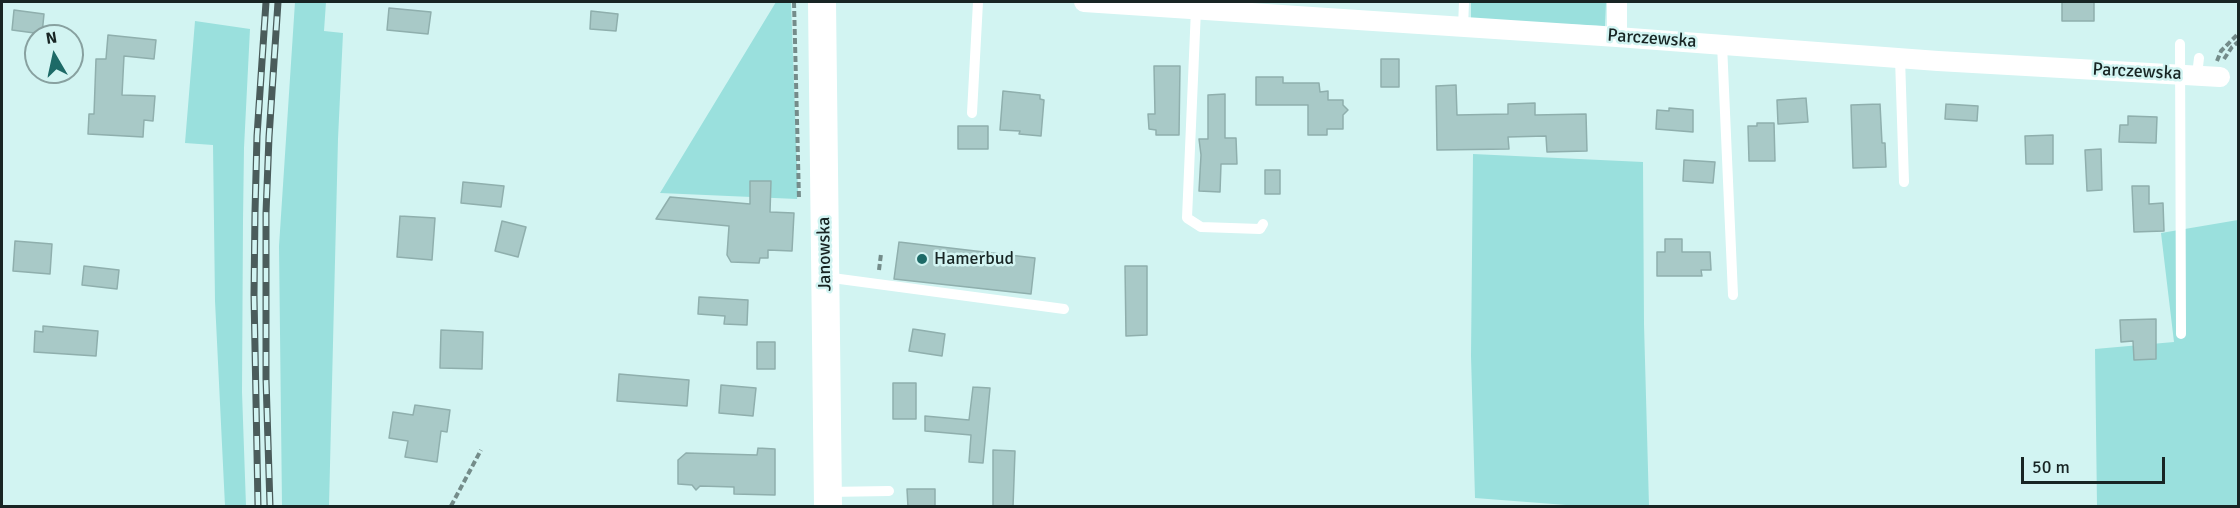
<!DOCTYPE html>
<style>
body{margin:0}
#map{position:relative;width:2240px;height:508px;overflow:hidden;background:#d2f4f2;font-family:Signika,sans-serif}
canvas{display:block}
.frame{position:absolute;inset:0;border:3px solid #182524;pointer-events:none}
.north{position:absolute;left:24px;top:24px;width:60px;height:60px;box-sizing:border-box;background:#d2f4f2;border:2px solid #88a1a0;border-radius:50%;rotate:351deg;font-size:16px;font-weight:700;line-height:24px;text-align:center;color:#182524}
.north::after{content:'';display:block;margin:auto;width:21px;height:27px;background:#1d6a67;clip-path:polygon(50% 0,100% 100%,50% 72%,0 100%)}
.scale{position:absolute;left:2021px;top:457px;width:144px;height:27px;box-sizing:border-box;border:3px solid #182524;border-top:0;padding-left:8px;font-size:18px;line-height:21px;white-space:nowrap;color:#182524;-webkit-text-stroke:4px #d2f4f2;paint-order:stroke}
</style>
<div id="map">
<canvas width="2240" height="508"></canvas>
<div class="frame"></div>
<div class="north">N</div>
<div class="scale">50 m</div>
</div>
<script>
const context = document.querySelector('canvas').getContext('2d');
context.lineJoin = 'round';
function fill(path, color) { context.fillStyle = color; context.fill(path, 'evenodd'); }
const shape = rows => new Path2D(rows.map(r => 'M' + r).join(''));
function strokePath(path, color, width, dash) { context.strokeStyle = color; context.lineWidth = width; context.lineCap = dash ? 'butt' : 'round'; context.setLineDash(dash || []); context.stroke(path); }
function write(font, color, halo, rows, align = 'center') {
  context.font = font + ' Signika,sans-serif'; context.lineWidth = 5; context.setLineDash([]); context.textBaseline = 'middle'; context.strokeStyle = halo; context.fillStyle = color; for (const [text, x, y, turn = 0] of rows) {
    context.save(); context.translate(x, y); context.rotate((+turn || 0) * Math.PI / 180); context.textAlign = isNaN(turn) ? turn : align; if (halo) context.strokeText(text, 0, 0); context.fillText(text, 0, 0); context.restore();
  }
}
const green = shape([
 [295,2,326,2,324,31,343,33,338,139,329,506,282,506,279,246],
 [776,2,791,2,798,192,797,199,660,193],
 [1471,2,1606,2,1605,26,1471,20],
 [195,21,250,29,244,148,243,220,242,392,246,506,225,506,215,301,213,145,185,143],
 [1473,154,1643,162,1644,324,1649,506,1579,506,1475,498,1471,356],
 [2238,220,2238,506,2097,506,2095,349,2174,342,2161,233]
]);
const building = shape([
 [2062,2,2094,2,2094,21,2062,21,2062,2],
 [389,8,431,12,428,34,387,30,389,8],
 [14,10,44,14,42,34,12,30,14,10],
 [591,11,618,14,616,31,590,29,591,11],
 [108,35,156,40,154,59,124,56,122,95,155,96,153,121,144,120,143,137,88,134,89,114,94,114,96,59,106,59,108,35],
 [1381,59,1399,59,1399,87,1381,87,1381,59],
 [1154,66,1180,66,1179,135,1156,135,1156,130,1149,129,1148,114,1155,114,1154,66],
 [1256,77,1283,77,1283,83,1319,83,1320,92,1328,91,1328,100,1343,100,1343,105,1348,110,1343,115,1343,129,1327,129,1327,135,1308,135,1308,105,1256,105,1256,77],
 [1456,85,1457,115,1508,114,1508,104,1535,103,1535,115,1586,114,1587,151,1547,152,1546,136,1508,137,1509,149,1437,150,1436,86,1456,85],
 [1003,91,1040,95,1040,99,1044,100,1041,136,1019,134,1020,131,1000,130,1003,91],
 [1225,94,1225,138,1236,138,1237,164,1221,164,1220,192,1199,191,1201,155,1199,139,1208,139,1208,95,1225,94],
 [1806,98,1808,122,1778,124,1777,100,1806,98],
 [1880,104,1882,143,1885,143,1886,167,1853,168,1851,105,1880,104],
 [1946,104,1978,106,1977,121,1945,119,1946,104],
 [1669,108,1693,110,1693,132,1656,129,1657,110,1669,111,1669,108],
 [2128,116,2157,117,2156,143,2119,142,2120,125,2128,125,2128,116],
 [1757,123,1774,123,1775,161,1749,161,1748,126,1757,126,1757,123],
 [958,126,988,126,988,149,958,149,958,126],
 [2053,135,2053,164,2026,164,2025,136,2053,135],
 [2101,149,2102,190,2087,191,2085,150,2101,149],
 [1684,160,1715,162,1713,183,1683,181,1684,160],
 [1265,170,1280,170,1280,194,1265,194,1265,170],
 [750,181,771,181,770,212,794,213,792,251,768,250,768,258,760,258,759,263,731,262,727,255,729,226,656,219,670,197,750,204,750,181],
 [463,182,504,186,501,207,461,203,463,182],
 [2132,186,2149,186,2149,204,2163,203,2164,231,2134,232,2132,186],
 [400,216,435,218,432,260,397,257,400,216],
 [502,221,526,227,518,257,495,251,502,221],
 [1665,239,1682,239,1682,252,1710,252,1711,270,1701,270,1702,276,1657,276,1657,252,1665,252,1665,239],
 [15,241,52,244,50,274,13,271,15,241],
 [899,242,1035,258,1031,294,894,279,899,242],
 [84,266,119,270,117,289,82,285,84,266],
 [1125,266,1147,266,1147,335,1126,336,1125,266],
 [699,297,748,300,747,325,724,324,725,316,698,314,699,297],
 [2156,319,2156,359,2134,360,2133,341,2121,342,2120,320,2156,319],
 [43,326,98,331,96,356,34,352,35,331,43,332,43,326],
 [913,329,945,334,942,356,909,351,913,329],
 [441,330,483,332,482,369,440,368,441,330],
 [757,342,775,342,775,369,757,369,757,342],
 [619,374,689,380,687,406,617,401,619,374],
 [893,383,916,383,916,419,893,419,893,383],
 [721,385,756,388,753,416,719,413,721,385],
 [973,387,990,388,983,463,969,462,971,435,925,431,925,416,969,420,973,387],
 [415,405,450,410,447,432,441,431,437,462,405,457,408,441,389,438,393,412,413,415,415,405],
 [758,448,775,449,775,495,734,494,734,487,700,486,696,490,692,485,678,484,678,460,686,453,757,455,758,448],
 [993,450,1015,451,1013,507,993,507,993,450],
 [907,489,935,489,935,507,908,507,907,489]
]);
const path = shape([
 [794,2,799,199],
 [2224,59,2232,47,2238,42],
 [2217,61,2221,51,2238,34],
 [879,270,881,254],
 [451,506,481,450]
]);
const lane = shape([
 [1196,9,1187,218,1201,227,1260,229,1263,224],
 [1463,27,1464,2],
 [1722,44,1733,295],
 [2180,44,2181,334],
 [1900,58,1904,182],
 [2197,75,2199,58],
 [972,113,978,2],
 [825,277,1064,309],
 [828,492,889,491]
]);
const street = shape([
 [1084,2,1617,37,1938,61,2220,77],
 [1617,37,1617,2]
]);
const secondary = shape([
 [822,2,828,506]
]);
const rail = shape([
 [258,506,254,295,255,212,257,136,266,2],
 [270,506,266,379,266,213,269,137,278,2]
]);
const markers = [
 [922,259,6,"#1d6a67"]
];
const streetNames = [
 ["Parczewska",1652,39,4],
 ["Parczewska",2137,72,3],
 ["Janowska",825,254,-91]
];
const poiNames = [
 ["Hamerbud",934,259]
];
fill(green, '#9ae0dd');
fill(building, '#a8c9c7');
strokePath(building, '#8fafad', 1.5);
strokePath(path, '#748c8a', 4, [6, 3]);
strokePath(lane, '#fff', 10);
strokePath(street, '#fff', 20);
strokePath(secondary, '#fff', 28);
strokePath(rail, '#4a5c5b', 7);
strokePath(rail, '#d2f4f2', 4.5, [14]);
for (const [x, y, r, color] of markers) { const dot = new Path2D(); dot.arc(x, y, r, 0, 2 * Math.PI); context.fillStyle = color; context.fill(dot); strokePath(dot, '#d2f4f2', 2); }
write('18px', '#182524', '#d2f4f2', streetNames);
write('18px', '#182524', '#d2f4f2', poiNames, 'left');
</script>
